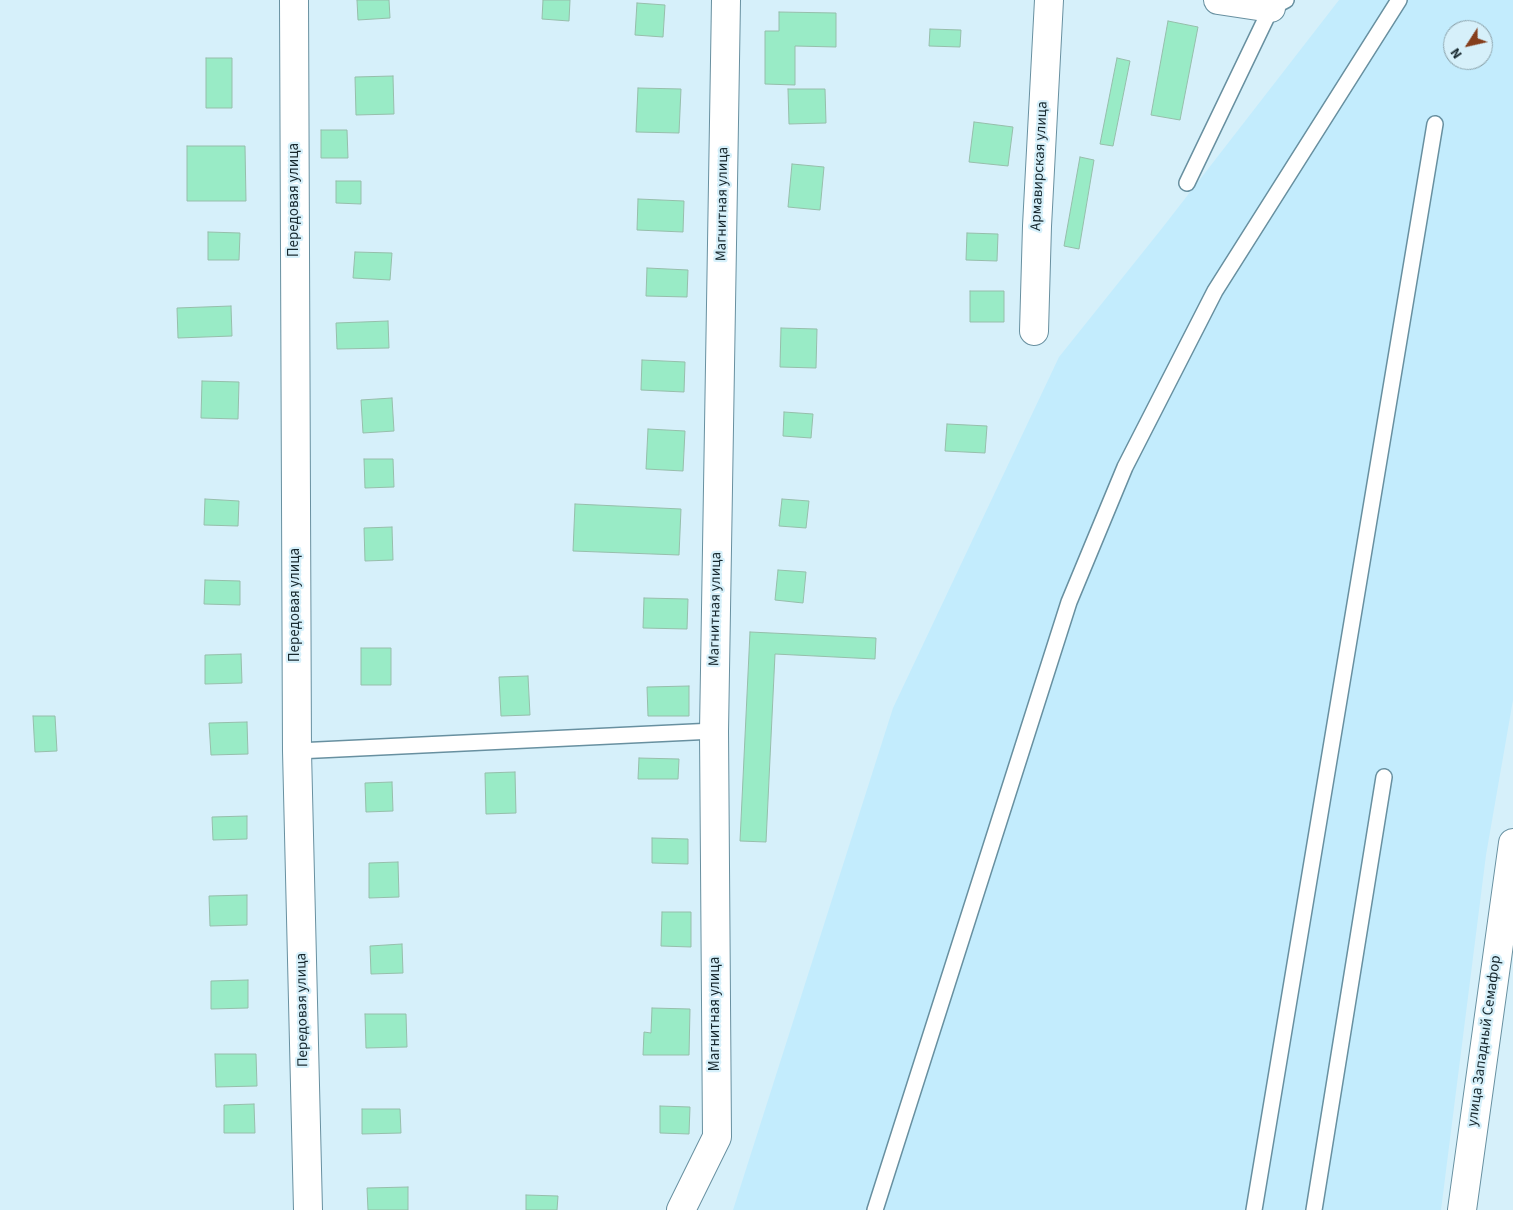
<!DOCTYPE html>
<meta charset="utf-8">
<style>
body{margin:0}
#map{position:relative;width:1513px;height:1210px;overflow:hidden;background:#d6f0fa;font-family:"Source Sans 3",sans-serif}
canvas{display:block}
.north{position:absolute;left:1443px;top:20px;width:50px;height:50px;box-sizing:border-box;background:#d6f0fa;border:1px solid #8aa0a8;border-radius:50%;rotate:235deg;font-size:14px;font-weight:700;line-height:20px;text-align:center;color:#17282e}
.north::after{content:'';display:block;margin:auto;width:18px;height:22px;background:#853e1c;clip-path:polygon(50% 0,100% 100%,50% 72%,0 100%)}
</style>
<div id="map">
<canvas width="1513" height="1210"></canvas>
<div class="north">N</div>
</div>
<script>
const context = document.querySelector('canvas').getContext('2d');
context.lineJoin = 'round';
function fill(path, color) { context.fillStyle = color; context.fill(path, 'evenodd'); }
const shape = rows => new Path2D(rows.map(r => 'M' + r).join(''));
function strokePath(path, color, width, dash) { context.strokeStyle = color; context.lineWidth = width; context.lineCap = dash ? 'butt' : 'round'; context.setLineDash(dash || []); context.stroke(path); }
function write(font, color, halo, rows, align = 'center') {
  context.font = font + ' "Source Sans 3",sans-serif'; context.lineWidth = 4.5; context.setLineDash([]); context.textBaseline = 'middle'; context.strokeStyle = halo; context.fillStyle = color; for (const [text, x, y, turn = 0] of rows) {
    context.save(); context.translate(x, y); context.rotate((+turn || 0) * Math.PI / 180); context.textAlign = isNaN(turn) ? turn : align; if (halo) context.strokeText(text, 0, 0); context.fillText(text, 0, 0); context.restore();
  }
}
const built = shape([
 [1339,0,1513,0,1513,700,1486,855,1441,1210,733,1210,893,708,1059,357,1163,227],
 [1453,30,1483,30,1483,60,1453,60]
]);
const building = shape([
 [357,0,389,0,390,18,358,20,357,0],
 [543,0,570,0,569,21,542,19,543,0],
 [637,3,665,5,663,37,635,35,637,3],
 [779,12,836,13,836,47,795,46,795,85,765,84,765,31,779,31,779,12],
 [1168,21,1198,27,1180,120,1151,115,1168,21],
 [930,29,961,30,960,47,929,46,930,29],
 [206,58,232,58,232,108,206,108,206,58],
 [1117,58,1130,61,1113,146,1100,144,1117,58],
 [393,76,394,114,356,115,355,77,393,76],
 [638,88,681,89,679,133,636,132,638,88],
 [788,89,825,89,826,123,789,124,788,89],
 [974,122,1013,127,1008,166,969,162,974,122],
 [321,130,347,130,348,158,321,158,321,130],
 [187,146,245,146,246,201,187,201,187,146],
 [1080,157,1094,160,1079,249,1064,246,1080,157],
 [792,164,824,167,820,210,788,207,792,164],
 [336,181,361,181,361,204,336,203,336,181],
 [638,199,684,201,683,232,637,230,638,199],
 [208,232,240,233,239,260,208,260,208,232],
 [967,233,998,234,997,261,966,260,967,233],
 [355,252,392,253,390,280,353,278,355,252],
 [647,268,688,270,687,297,646,296,647,268],
 [970,291,1004,291,1004,322,970,322,970,291],
 [231,306,232,336,178,338,177,308,231,306],
 [388,321,389,348,337,349,336,323,388,321],
 [781,328,817,329,816,368,780,367,781,328],
 [642,360,685,362,684,392,641,390,642,360],
 [202,381,239,382,238,419,201,418,202,381],
 [392,398,394,431,363,433,361,400,392,398],
 [784,412,813,414,811,438,783,436,784,412],
 [947,424,987,426,985,453,945,451,947,424],
 [648,429,685,431,683,471,646,469,648,429],
 [364,459,393,459,394,487,365,488,364,459],
 [205,499,239,501,238,526,204,525,205,499],
 [782,499,809,501,806,528,779,526,782,499],
 [575,504,681,509,679,555,573,551,575,504],
 [392,527,393,560,365,561,364,528,392,527],
 [778,570,806,572,803,603,775,600,778,570],
 [205,580,240,581,240,605,204,604,205,580],
 [644,598,688,599,687,629,643,628,644,598],
 [750,632,876,638,875,659,775,654,766,842,740,841,750,632],
 [361,648,391,648,391,685,361,685,361,648],
 [241,654,242,683,205,684,205,655,241,654],
 [528,676,530,715,501,716,499,677,528,676],
 [689,686,689,716,648,716,647,687,689,686],
 [33,716,55,716,57,751,35,752,33,716],
 [247,722,248,754,211,755,209,723,247,722],
 [639,758,679,759,678,779,638,779,639,758],
 [515,772,516,813,486,814,485,773,515,772],
 [392,782,393,811,366,812,365,783,392,782],
 [247,816,247,839,213,840,212,817,247,816],
 [652,838,688,839,688,864,652,863,652,838],
 [398,862,399,897,369,898,369,863,398,862],
 [247,895,247,925,210,926,209,896,247,895],
 [662,912,691,912,691,947,661,946,662,912],
 [402,944,403,973,371,974,370,946,402,944],
 [248,980,248,1008,211,1009,211,981,248,980],
 [652,1008,690,1009,689,1055,643,1055,644,1032,651,1033,652,1008],
 [365,1014,406,1014,407,1047,366,1048,365,1014],
 [215,1054,256,1054,257,1086,216,1087,215,1054],
 [254,1104,255,1133,224,1133,224,1105,254,1104],
 [660,1106,690,1107,689,1134,660,1133,660,1106],
 [362,1109,400,1109,401,1133,362,1134,362,1109],
 [408,1187,408,1210,368,1210,367,1188,408,1187],
 [526,1195,558,1196,557,1210,526,1210,526,1195]
]);
const lane = shape([
 [1187,183,1271,8,1286,0],
 [297,751,714,731],
 [875,1210,1069,602,1125,467,1215,291,1399,0],
 [1254,1210,1435,124],
 [1314,1210,1384,777]
]);
const street = shape([
 [294,0,297,751,308,1210],
 [1218,0,1271,8],
 [1034,331,1037,226,1049,0],
 [681,1210,717,1137,714,731,726,0],
 [1462,1210,1513,843]
]);
const streetNames = [
 ["Армавирская улица",1040,166,-87],
 ["Передовая улица",295,200,-90],
 ["Магнитная улица",723,204,-89],
 ["Передовая улица",296,605,-90],
 ["Магнитная улица",716,609,-89],
 ["Передовая улица",303,1010,-91],
 ["Магнитная улица",716,1014,-90],
 ["улица Западный Семафор",1485,1041,-82]
];
fill(built, '#c3ecfd');
fill(building, '#99ebc6');
strokePath(building, '#96beab', 1);
strokePath(lane, '#6890a0', 18);
strokePath(street, '#6890a0', 30);
strokePath(lane, '#fff', 15);
strokePath(street, '#fff', 28);
write('15px', '#17282e', '#d6f0fa', streetNames);
</script>
